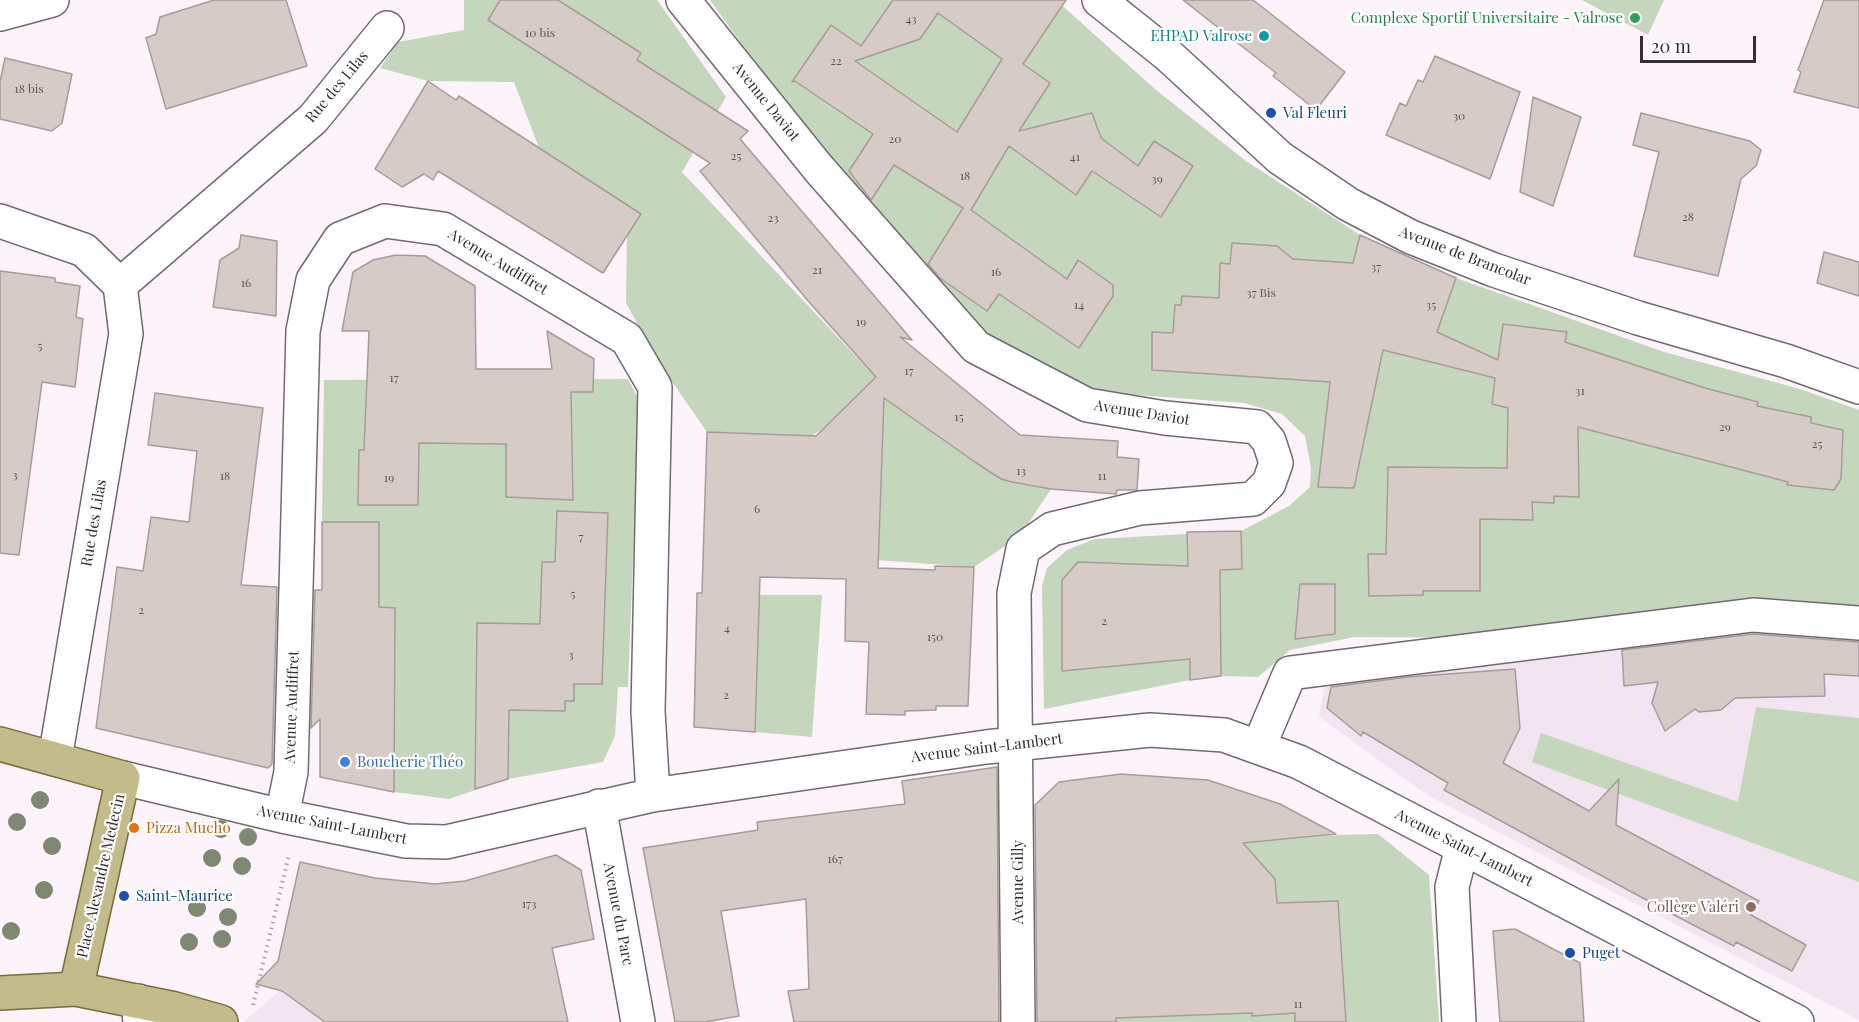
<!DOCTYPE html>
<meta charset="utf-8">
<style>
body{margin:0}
#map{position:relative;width:1859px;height:1022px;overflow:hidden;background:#fcf3fb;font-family:"Playfair Display",serif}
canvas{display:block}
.scale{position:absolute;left:1640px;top:36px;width:116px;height:27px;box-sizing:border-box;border:3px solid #322f32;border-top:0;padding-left:8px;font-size:18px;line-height:21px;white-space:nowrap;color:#322f32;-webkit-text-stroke:4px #fff;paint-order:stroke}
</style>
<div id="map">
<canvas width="1859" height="1022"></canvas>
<div class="scale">20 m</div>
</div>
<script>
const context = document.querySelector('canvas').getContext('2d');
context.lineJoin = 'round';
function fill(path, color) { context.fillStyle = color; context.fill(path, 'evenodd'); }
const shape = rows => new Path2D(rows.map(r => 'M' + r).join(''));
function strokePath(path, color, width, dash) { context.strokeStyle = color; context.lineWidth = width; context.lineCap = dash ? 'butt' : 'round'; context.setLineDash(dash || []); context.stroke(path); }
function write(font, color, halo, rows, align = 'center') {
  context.font = font + ' "Playfair Display",serif'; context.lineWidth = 4.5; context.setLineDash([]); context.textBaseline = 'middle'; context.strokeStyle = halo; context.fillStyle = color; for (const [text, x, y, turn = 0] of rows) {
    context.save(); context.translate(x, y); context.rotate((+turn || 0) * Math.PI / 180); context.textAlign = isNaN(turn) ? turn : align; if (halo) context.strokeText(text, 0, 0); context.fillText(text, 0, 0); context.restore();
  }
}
const built = shape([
 [1763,626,1859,633,1859,1020,1427,795,1319,717,1325,681],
 [300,974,370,1022,243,1022]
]);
const green = shape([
 [464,0,657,0,726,97,682,172,865,366,917,413,926,427,1001,479,1051,489,1020,536,974,567,876,560,853,400,822,429,812,436,707,432,657,360,626,303,627,237,641,214,539,148,514,82,428,81,380,68,398,42,464,30],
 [710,0,1056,0,1156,90,1246,161,1360,235,1456,278,1664,352,1800,389,1859,410,1859,611,1506,638,1354,637,1290,650,1258,677,1221,676,1190,680,1044,709,1042,586,1047,568,1067,550,1095,539,1241,531,1289,506,1310,487,1311,468,1305,436,1282,414,1244,403,1123,394,1077,387,997,349,829,166],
 [1582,0,1664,0,1648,35],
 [628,379,639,400,628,687,618,687,615,736,603,762,508,779,449,799,394,792,322,522,324,380],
 [759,595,822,595,812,737,755,732],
 [1756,707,1859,718,1859,882,1532,762,1541,733,1738,802],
 [1378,834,1429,875,1439,1022,1116,1022,1113,855,1337,835]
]);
const building = shape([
 [214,0,286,0,307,66,166,109,146,38,156,34,160,17,214,0],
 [500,0,558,0,641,53,637,60,748,131,740,139,912,340,900,337,1020,435,1118,441,1117,457,1139,459,1137,490,1117,490,1116,494,1051,489,1012,482,1001,479,975,462,884,398,878,568,935,570,935,566,974,567,968,706,936,706,936,710,905,711,905,715,866,714,869,642,845,641,846,579,760,577,755,732,694,727,697,593,702,593,707,432,816,436,876,377,809,302,700,171,710,163,488,20,500,0],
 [893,0,1066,0,1023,64,1050,83,1019,131,1092,113,1101,138,1138,166,1154,141,1193,166,1161,217,1092,171,1076,195,1009,146,971,210,1067,279,1078,260,1113,285,1113,296,1079,348,999,294,987,311,940,278,928,264,963,208,894,165,871,200,849,171,873,134,795,81,792,82,831,25,861,46,893,0],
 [938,13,1002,59,957,132,855,61,920,39,938,13],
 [1183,0,1253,0,1345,72,1316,110,1273,76,1276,73,1183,0],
 [1824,0,1859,0,1859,108,1794,92,1801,72,1798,70,1824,0],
 [1435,56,1520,92,1490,179,1386,135,1400,103,1406,106,1418,80,1423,82,1435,56],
 [5,58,72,74,62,123,52,131,0,119,0,82,5,58],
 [428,81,456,100,459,96,641,214,603,273,438,171,433,180,424,174,402,187,375,169,428,81],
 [1533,97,1581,117,1553,206,1520,192,1533,97],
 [1641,113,1750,141,1761,150,1756,166,1741,179,1718,276,1634,256,1659,152,1633,145,1641,113],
 [241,235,277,241,276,316,213,307,220,260,239,248,241,235],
 [1360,235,1456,278,1437,332,1498,360,1503,324,1567,332,1565,342,1705,388,1758,402,1757,406,1811,417,1811,423,1843,430,1841,479,1834,490,1787,485,1788,482,1578,427,1579,497,1554,496,1554,503,1532,502,1533,520,1480,519,1480,591,1423,591,1423,595,1369,596,1368,554,1386,554,1388,467,1507,468,1508,408,1492,404,1495,378,1383,350,1354,488,1318,487,1330,382,1152,370,1152,332,1173,333,1175,305,1181,305,1182,296,1219,298,1220,263,1230,264,1232,243,1277,246,1293,259,1353,263,1360,235],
 [1824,252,1859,262,1859,296,1817,283,1824,252],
 [396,255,425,256,475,286,476,369,552,369,547,331,594,359,593,392,571,392,573,500,506,497,506,444,419,443,418,505,358,505,359,450,364,450,369,331,342,331,353,272,373,260,396,255],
 [0,271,55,278,55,282,80,286,76,317,83,319,75,387,42,382,19,555,0,553,0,271],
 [155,393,263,408,241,585,277,587,272,764,268,768,96,728,117,567,143,571,151,517,189,522,197,451,148,445,155,393],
 [557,511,608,513,602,684,574,684,574,701,565,701,565,711,509,710,508,779,475,789,477,623,540,624,542,562,555,562,557,511],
 [322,522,379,522,379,607,395,608,394,792,320,777,320,719,311,728,315,590,322,590,322,522],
 [1241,531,1242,569,1220,570,1221,676,1190,680,1190,659,1062,671,1062,580,1078,562,1188,566,1187,532,1241,531],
 [1300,584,1335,584,1335,634,1295,639,1300,584],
 [1753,634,1859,642,1859,676,1824,674,1825,696,1735,698,1721,710,1699,712,1695,709,1665,731,1652,703,1658,682,1624,686,1622,650,1753,634],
 [1515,669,1520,728,1503,763,1589,811,1619,779,1616,825,1759,901,1751,915,1806,945,1792,971,1736,942,1734,946,1674,915,1444,790,1448,783,1363,732,1361,736,1327,708,1331,687,1408,677,1515,669],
 [997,767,999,1022,794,1022,788,991,809,989,806,899,721,911,739,1016,705,1022,675,1022,643,848,758,830,757,822,905,804,902,781,997,767],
 [1121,774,1208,780,1280,804,1336,834,1243,843,1275,879,1277,903,1338,901,1346,1022,1295,1022,1295,1013,1252,1016,1252,1013,1116,1018,1116,1022,1037,1022,1035,805,1059,782,1121,774],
 [556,855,581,870,594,939,552,948,568,1022,325,1022,282,991,256,984,278,961,300,862,375,878,435,884,465,881,556,855],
 [1515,929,1580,963,1584,1022,1500,1022,1493,931,1515,929]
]);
const path = shape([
 [253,1005,289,855]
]);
const minor = shape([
 [683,0,819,169,976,347,1087,405,1165,418,1257,427,1269,441,1276,463,1269,483,1253,499,1140,508,1052,529,1023,549,1014,593,1018,1022],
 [1099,0,1168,55,1280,158,1348,204,1411,237,1494,270,1638,318,1786,361,1859,387],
 [0,14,52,0],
 [0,221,84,250,120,285,126,334,55,759],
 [120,285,313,119,387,28],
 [1259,746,1290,673,1753,615,1859,623],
 [123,778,282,816,406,841,446,842,653,795,986,747,1150,730,1224,735,1299,762,1797,1022],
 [599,806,638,1022],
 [282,816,291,772,303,331,313,280,340,239,385,221,443,229,627,339,655,387,648,711,653,795],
 [138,1001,140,1022],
 [1459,1022,1452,887,1462,847]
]);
const major = shape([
 [0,744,123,778,76,989],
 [0,993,76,989,175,1009,221,1022]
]);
const trees = [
 [40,800],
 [17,822],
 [221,829],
 [248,837],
 [52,846],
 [212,858],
 [242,866],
 [44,890],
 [197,908],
 [228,917],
 [11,931],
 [222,939],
 [189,942]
];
const markers = [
 [1635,18,6,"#2e9e5b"],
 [1264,36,6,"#0f9aa8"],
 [1271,113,6,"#1a4fb4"],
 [345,762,6,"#3f7fe0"],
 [134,828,6,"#e8710a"],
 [124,896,6,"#1a4fb4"],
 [1751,907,6,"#8d6e63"],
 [1570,953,6,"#1a4fb4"]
];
const numberNames = [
 ["43",911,19],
 ["10 bis",540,33],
 ["22",836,61],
 ["18 bis",29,89],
 ["30",1459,116],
 ["20",895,139],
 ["25",736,156],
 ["41",1075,157],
 ["18",965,176],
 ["39",1157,179],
 ["28",1688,217],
 ["23",773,218],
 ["37",1376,267],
 ["21",817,270],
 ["16",996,272],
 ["16",246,283],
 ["37 Bis",1261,293],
 ["14",1079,305],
 ["35",1431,305],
 ["19",861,322],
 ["5",40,346],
 ["17",909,371],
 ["17",394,378],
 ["31",1580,391],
 ["15",959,417],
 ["29",1725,427],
 ["25",1817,444],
 ["13",1021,471],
 ["3",15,475],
 ["18",225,476],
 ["11",1102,476],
 ["19",389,478],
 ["6",757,509],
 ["7",581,537],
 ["5",573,594],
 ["2",141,610],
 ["2",1104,621],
 ["4",727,628],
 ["150",935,637],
 ["3",571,655],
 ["2",726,695],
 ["167",835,859],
 ["173",529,904],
 ["11",1298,1004]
];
const leisureNames = [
 ["Complexe Sportif Universitaire - Valrose",1623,18]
];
const cultureNames = [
 ["EHPAD Valrose",1252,36]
];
const streetNames = [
 ["Rue des Lilas",337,87,-50],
 ["Avenue Daviot",766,102,51],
 ["Avenue de Brancolar",1465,256,21],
 ["Avenue Audiffret",498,262,31],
 ["Avenue Daviot",1142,413,9],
 ["Rue des Lilas",94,523,-80],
 ["Avenue Audiffret",292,707,-88],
 ["Avenue Saint-Lambert",987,748,-7],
 ["Avenue Saint-Lambert",332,825,11],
 ["Avenue Saint-Lambert",1464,848,27],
 ["Place Alexandre Medecin",101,876,-77],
 ["Avenue Gilly",1018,882,-90],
 ["Avenue du Parc",618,914,79]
];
const transitNames = [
 ["Val Fleuri",1283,113],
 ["Saint-Maurice",136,896],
 ["Puget",1582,953]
];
const shopNames = [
 ["Boucherie Théo",357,762]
];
const foodNames = [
 ["Pizza Mucho",146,828]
];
const educationNames = [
 ["Collège Valéri",1739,907]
];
fill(built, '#f3e4f2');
fill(green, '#c4d6bb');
fill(building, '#d7cbc8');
strokePath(building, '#a79c99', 1.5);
strokePath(minor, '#716a71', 36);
strokePath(major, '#786d39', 36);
strokePath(path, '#a8a2a8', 4, [1.5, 4.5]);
strokePath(minor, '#fff', 33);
strokePath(major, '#c4bb8b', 33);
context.fillStyle = '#7f8972';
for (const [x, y] of trees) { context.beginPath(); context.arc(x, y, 9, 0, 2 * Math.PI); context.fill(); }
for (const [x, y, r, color] of markers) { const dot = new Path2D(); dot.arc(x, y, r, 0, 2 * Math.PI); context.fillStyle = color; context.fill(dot); strokePath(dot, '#fff', 2); }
write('12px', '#5b5658', null, numberNames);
write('15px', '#27864d', '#fff', leisureNames, 'right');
write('15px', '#0d838f', '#fff', cultureNames, 'right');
write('15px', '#322f32', '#fff', streetNames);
write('15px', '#164399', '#fff', transitNames, 'left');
write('15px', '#366cbe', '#fff', shopNames, 'left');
write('15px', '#c56008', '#fff', foodNames, 'left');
write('15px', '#785e54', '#fff', educationNames, 'right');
</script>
